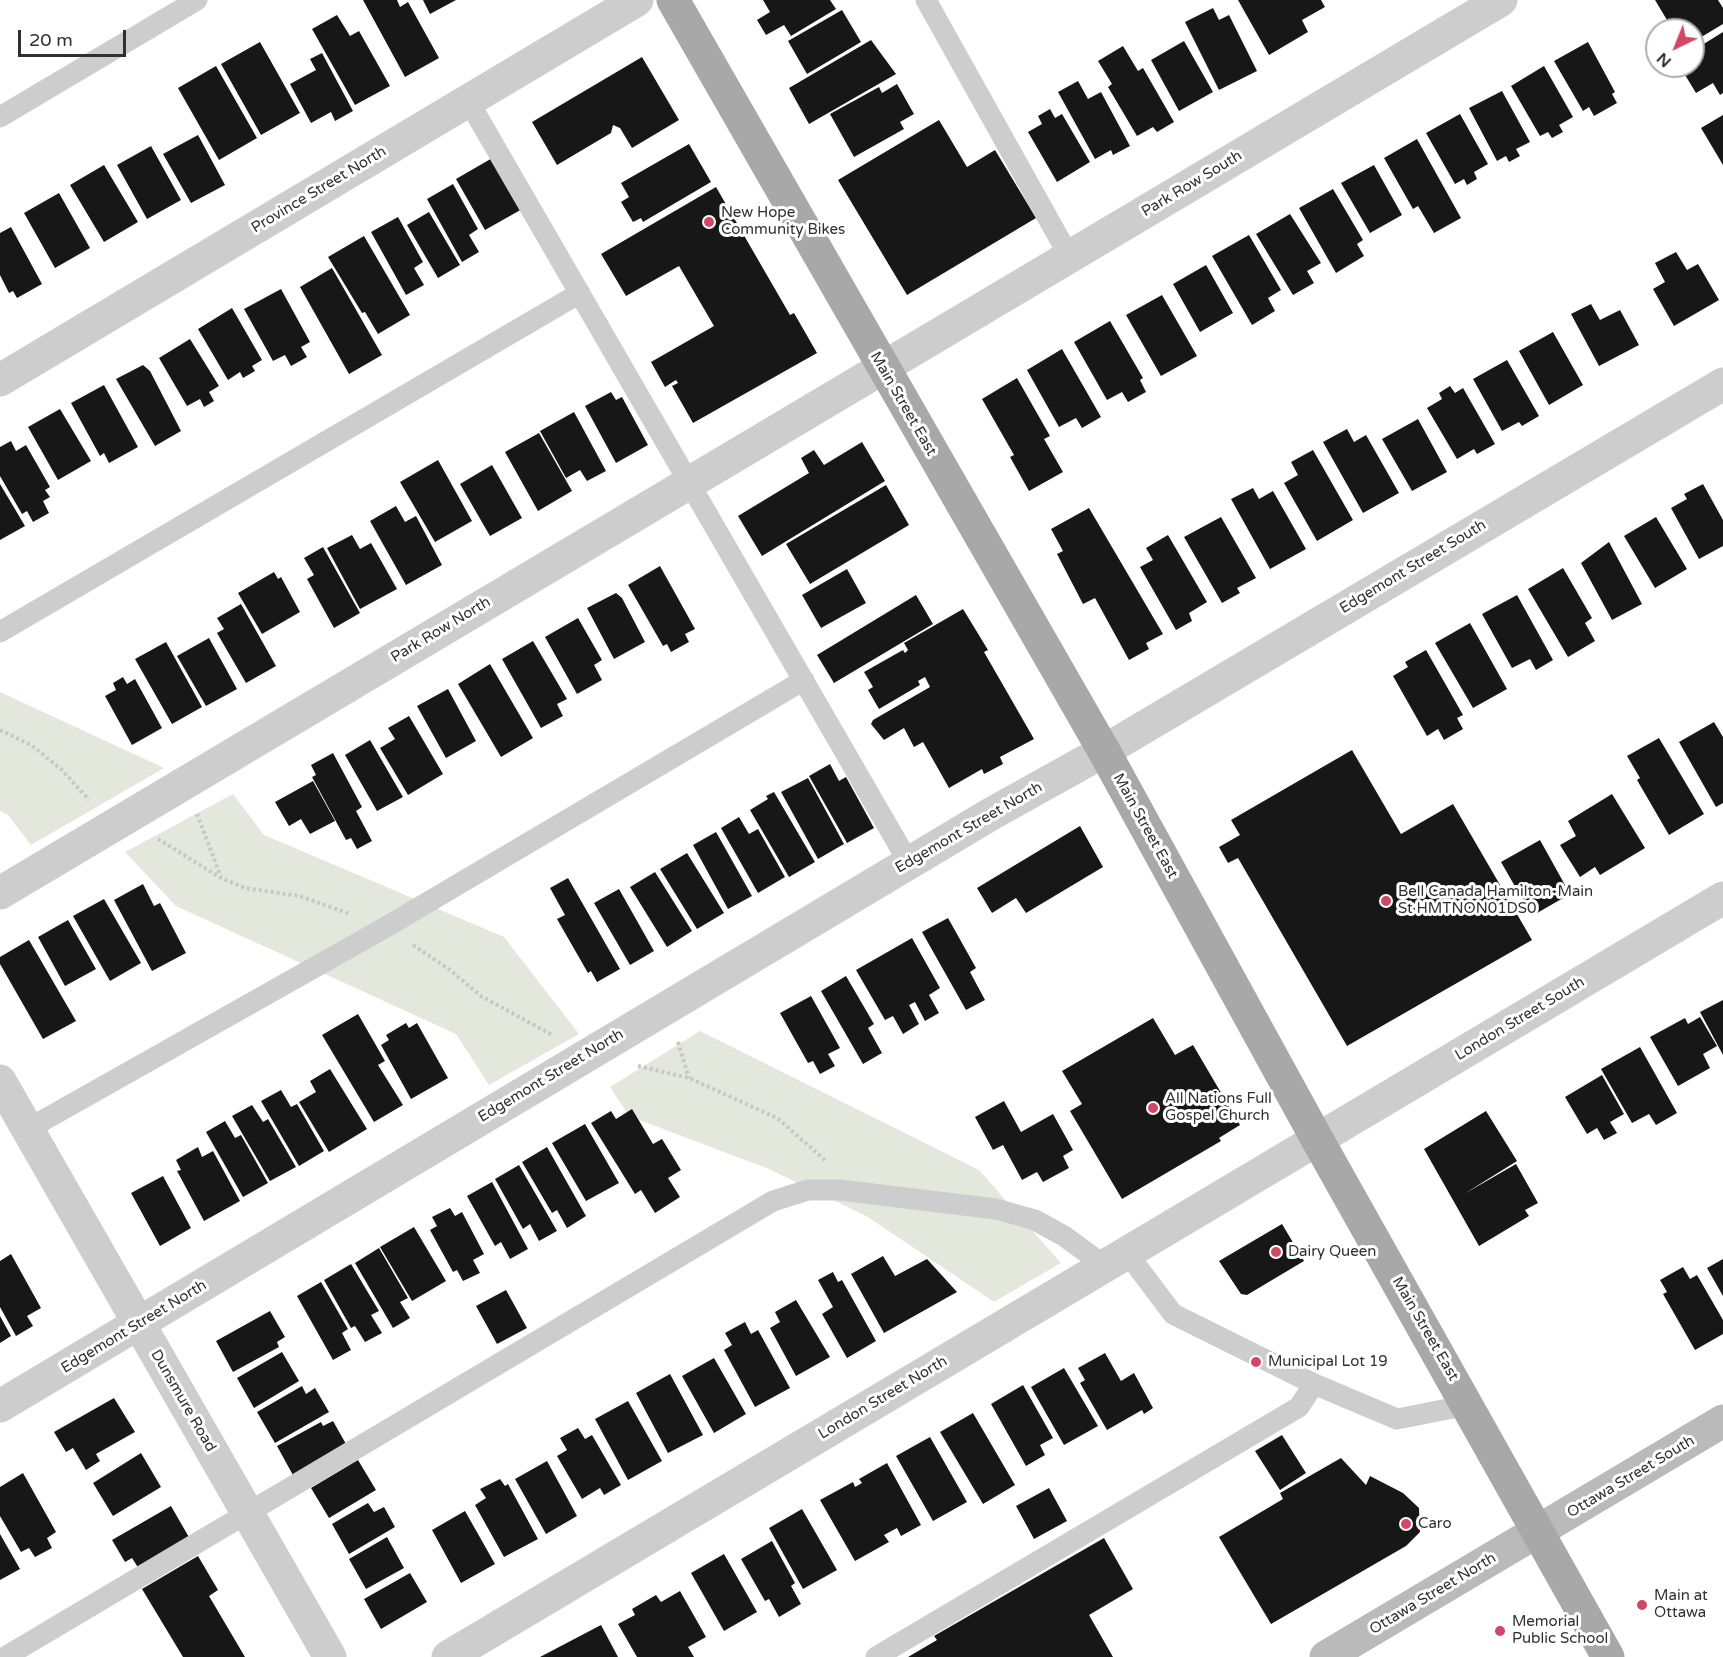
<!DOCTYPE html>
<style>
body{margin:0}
#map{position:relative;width:1723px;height:1657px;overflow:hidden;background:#fff;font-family:"Varela Round",sans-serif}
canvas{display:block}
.north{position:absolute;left:1645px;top:18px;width:60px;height:60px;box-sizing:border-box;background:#fff;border:2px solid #acacac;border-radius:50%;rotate:223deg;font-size:16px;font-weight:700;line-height:24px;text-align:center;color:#303030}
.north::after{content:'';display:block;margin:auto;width:21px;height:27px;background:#d14765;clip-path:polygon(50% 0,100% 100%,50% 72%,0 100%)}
.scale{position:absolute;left:18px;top:30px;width:108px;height:27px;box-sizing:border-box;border:3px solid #303030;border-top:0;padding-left:8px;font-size:18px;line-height:21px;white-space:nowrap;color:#303030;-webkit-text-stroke:4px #fff;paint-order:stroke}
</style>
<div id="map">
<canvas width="1723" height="1657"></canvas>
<div class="north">N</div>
<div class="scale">20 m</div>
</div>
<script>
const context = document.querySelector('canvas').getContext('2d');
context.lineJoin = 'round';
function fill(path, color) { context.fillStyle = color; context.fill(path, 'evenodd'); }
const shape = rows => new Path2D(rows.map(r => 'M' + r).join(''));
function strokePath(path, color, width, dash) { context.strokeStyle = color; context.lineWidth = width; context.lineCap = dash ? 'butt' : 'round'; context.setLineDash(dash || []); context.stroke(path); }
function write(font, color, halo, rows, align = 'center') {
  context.font = font + ' "Varela Round",sans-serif'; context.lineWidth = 6; context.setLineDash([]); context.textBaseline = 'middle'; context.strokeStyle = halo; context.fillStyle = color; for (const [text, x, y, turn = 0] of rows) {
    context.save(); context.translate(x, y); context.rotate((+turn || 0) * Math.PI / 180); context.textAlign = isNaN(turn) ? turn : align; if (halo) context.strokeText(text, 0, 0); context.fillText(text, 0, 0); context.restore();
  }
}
const green = shape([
 [0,692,164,768,31,845,8,815,0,811],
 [233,794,264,835,504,937,579,1034,489,1085,456,1034,176,906,125,852],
 [700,1031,979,1170,1061,1263,994,1302,868,1217,769,1169,629,1116,610,1087]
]);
const building = shape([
 [363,0,397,0,400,7,408,2,439,58,405,77],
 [423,0,456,0,430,14],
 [763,0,830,0,836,9,791,36,784,25,766,35,757,20,770,12],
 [1238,0,1321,0,1325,7,1302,20,1308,32,1269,55],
 [1655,0,1718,0,1723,8,1723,24,1693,42,1693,30,1673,30],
 [1213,8,1219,20,1229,15,1257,71,1219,90,1185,22],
 [842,10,861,42,807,74,788,41],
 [337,15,350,36,359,31,390,86,355,105,312,29],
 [1723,32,1723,93,1720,95,1713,83,1696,93,1682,70,1700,60,1694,50],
 [871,40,896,74,809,124,789,88],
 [1184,41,1213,92,1179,111,1151,60],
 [260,42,300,113,261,135,221,64],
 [1588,42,1615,92,1612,94,1617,103,1594,116,1589,107,1583,111,1554,61],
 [1123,46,1138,71,1143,68,1174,122,1157,132,1153,127,1137,136,1108,87,1112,84,1098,61],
 [322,53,353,111,335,121,331,112,311,123,290,84,316,70,310,59],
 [642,57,679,120,632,148,620,128,613,125,611,133,557,165,532,122],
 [216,66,257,138,219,160,178,88],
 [1544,66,1573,117,1559,125,1563,132,1552,138,1548,132,1540,136,1511,86],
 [1078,81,1088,99,1101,92,1130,146,1113,155,1111,150,1095,159,1058,92],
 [897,84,914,114,900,122,904,129,854,157,830,114,879,87,882,93],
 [1502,91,1530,142,1516,149,1520,156,1509,162,1506,156,1497,161,1469,108],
 [1050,109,1055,118,1062,114,1090,162,1057,182,1028,132,1042,124,1038,116],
 [1460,114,1488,164,1474,172,1477,179,1467,185,1464,179,1455,184,1426,133],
 [1723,115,1723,165,1701,128],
 [939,120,967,167,995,150,1036,218,907,295,838,180],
 [198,135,225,185,191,203,163,154],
 [1417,139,1461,218,1434,233,1418,206,1413,209,1384,158],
 [689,144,711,182,643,222,641,218,633,222,621,202,629,197,621,183],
 [151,146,181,200,147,219,117,165],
 [494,157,524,208,485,230,456,179],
 [104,165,138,222,104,242,70,185],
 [1374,165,1402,215,1370,233,1341,183],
 [453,184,478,229,469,235,479,252,462,262,427,199],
 [716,187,790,315,794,313,817,353,693,423,672,386,678,383,676,380,665,387,651,362,714,326,679,266,626,296,601,254],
 [1333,189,1363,240,1357,244,1364,256,1336,273,1299,208],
 [59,193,90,248,55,268,24,213],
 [429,212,460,265,438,278,407,225],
 [1290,214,1321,263,1307,271,1314,283,1293,295,1256,234],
 [398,217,423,262,414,268,424,285,406,295,371,232],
 [11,227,42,284,17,298,13,291,9,293,0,275,0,233],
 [1249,235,1281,290,1268,298,1275,311,1252,325,1212,256],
 [364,236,410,315,378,334,365,312,362,313,328,257],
 [1676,252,1687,270,1698,264,1719,300,1674,326,1653,289,1665,282,1655,263],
 [1206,265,1233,313,1200,332,1173,284],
 [332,268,382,355,349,374,300,287],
 [281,289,310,342,301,347,307,357,291,366,285,355,273,361,244,309],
 [1162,295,1197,356,1161,376,1126,315],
 [1591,304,1600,320,1620,310,1639,345,1599,366,1571,314],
 [232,308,262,360,252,366,255,371,243,378,240,372,228,380,198,329],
 [1110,321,1143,378,1140,380,1146,392,1128,402,1122,392,1107,400,1074,342],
 [1553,332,1583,385,1549,405,1519,351],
 [190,339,219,386,209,392,214,401,204,407,200,399,187,406,159,358],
 [1062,349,1101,417,1082,428,1076,418,1059,427,1027,370],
 [1507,360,1539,416,1522,426,1519,422,1502,431,1473,379],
 [143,365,150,371,181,431,155,446,116,379],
 [1017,378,1050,436,1044,439,1063,472,1029,491,1010,457,1014,455,982,399],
 [104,385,138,447,109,463,104,453,100,456,71,403],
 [1450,386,1455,393,1463,388,1495,444,1477,454,1474,449,1457,459,1427,408,1442,399,1439,393],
 [611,392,616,400,622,397,648,445,616,463,585,406],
 [60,409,91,461,58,480,28,427],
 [574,412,606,471,587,481,580,470,566,478,540,431],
 [1418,419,1447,472,1412,491,1382,439],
 [1347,429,1354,442,1366,435,1399,493,1363,513,1323,442],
 [539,433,572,491,538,511,505,452],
 [11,441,16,451,26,445,50,487,45,490,50,497,43,501,49,513,33,522,27,511,22,514,0,476,0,447],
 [862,442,885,481,762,556,738,516,809,473,801,458,814,450,824,465],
 [1313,450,1353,520,1317,541,1284,483,1298,475,1291,462],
 [438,460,472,521,435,542,400,482],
 [492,465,522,518,490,536,460,484],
 [0,484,25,526,0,540],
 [1703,484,1723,520,1723,546,1699,559,1671,508,1687,499,1684,494],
 [886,485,909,525,810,584,786,544],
 [1253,488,1259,499,1273,491,1306,549,1270,569,1231,499],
 [396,506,405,522,416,516,442,565,406,585,370,521],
 [1089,508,1163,634,1146,643,1149,649,1129,660,1095,598,1083,604,1057,554,1063,551,1051,529],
 [1221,517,1256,578,1237,588,1240,593,1222,603,1184,537],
 [1656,517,1687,569,1655,588,1624,536],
 [352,535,360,549,371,543,397,589,360,609,327,548],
 [1168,535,1207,602,1189,613,1192,621,1176,630,1140,567,1153,560,1146,548],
 [1609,542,1642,604,1612,620,1581,563],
 [323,547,360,613,334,628,307,579,314,575,304,558],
 [660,566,695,629,685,634,689,642,671,652,667,644,663,646,628,585],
 [1563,568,1592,618,1585,623,1595,641,1568,657,1528,589],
 [847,569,866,603,821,628,802,595],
 [274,572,278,579,281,577,300,612,262,634,238,593],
 [616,593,622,598,645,642,614,659,587,608],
 [916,595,933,624,834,683,817,655],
 [1517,595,1553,660,1536,670,1530,659,1512,668,1482,614],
 [241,604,276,666,246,683,217,633,224,629,217,618],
 [963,609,988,650,984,652,1034,739,1000,757,1003,764,984,774,982,769,949,788,923,742,914,747,904,728,884,740,871,724,873,720,930,687,925,677,918,681,920,685,879,709,868,690,873,687,864,672,903,650,905,653,908,650,904,643],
 [578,618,602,660,594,665,602,680,577,694,545,637],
 [1470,623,1507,689,1473,708,1435,643],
 [209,638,237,689,206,706,177,656],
 [533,641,567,699,557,704,563,716,541,728,502,659],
 [166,642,202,707,172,724,135,659],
 [1426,650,1463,715,1457,718,1463,729,1444,740,1438,729,1427,736,1393,676,1408,667,1405,662],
 [490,664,533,738,501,757,458,684],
 [123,677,127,684,135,679,162,728,132,745,105,696,116,690,113,683],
 [448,689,476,741,446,758,417,706],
 [409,716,443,774,408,795,380,748,395,739,388,728],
 [1714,722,1723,737,1723,803,1716,807,1679,742],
 [1659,738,1704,814,1669,835,1637,780,1640,778,1627,756],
 [370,740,403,797,377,811,345,755],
 [1352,750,1401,834,1453,804,1532,940,1347,1046,1238,858,1228,863,1219,847,1240,835,1231,820],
 [333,753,362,807,356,811,372,841,357,849,351,838,346,840,312,777,316,775,311,765],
 [830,764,839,781,846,777,874,828,847,843,809,776],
 [808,778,844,844,818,859,781,792],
 [313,781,335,821,310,834,301,819,289,826,275,802],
 [774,792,815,862,789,877,750,810,768,799,766,796],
 [1612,794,1645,848,1600,875,1595,867,1580,877,1560,845,1576,836,1568,821],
 [739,817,749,834,758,829,785,877,758,893,721,828],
 [1080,826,1103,867,1026,913,1016,898,992,913,977,888],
 [716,832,752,896,728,909,693,845],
 [1540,840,1570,894,1532,916,1501,862],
 [687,853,724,913,697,929,660,869],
 [655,872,692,931,667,947,630,887],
 [568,878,620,969,597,982,591,971,588,973,557,919,565,915,550,888],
 [143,884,154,906,160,903,186,953,152,971,114,900],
 [619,889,654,951,630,965,594,903],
 [104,899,141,963,110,981,73,916],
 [948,918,976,968,970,972,985,1000,966,1010,922,932],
 [68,920,96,969,65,986,38,937],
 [912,938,940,988,929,995,939,1013,925,1021,915,1002,909,1005,919,1024,903,1034,893,1016,885,1020,856,970],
 [29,940,76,1021,43,1039,0,964,0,957],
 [846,976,874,1024,868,1028,882,1053,863,1064,821,991],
 [811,996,840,1048,828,1054,835,1066,820,1074,813,1061,808,1063,780,1013],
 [1723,1000,1723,1055,1700,1012],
 [358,1014,385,1061,378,1065,403,1105,374,1122,322,1035],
 [1700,1017,1717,1046,1703,1054,1710,1068,1678,1086,1650,1037,1685,1018,1688,1024],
 [1153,1018,1175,1055,1193,1045,1240,1125,1219,1138,1221,1141,1122,1199,1070,1111,1082,1104,1062,1071],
 [406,1023,409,1028,417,1023,448,1078,411,1099,381,1045,389,1040,386,1035],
 [1640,1047,1677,1113,1656,1125,1649,1114,1632,1123,1601,1069],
 [330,1069,367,1129,329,1152,299,1102,316,1092,310,1081],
 [1602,1075,1624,1114,1610,1122,1617,1133,1604,1140,1597,1128,1587,1134,1565,1097],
 [281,1090,291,1107,297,1104,324,1151,299,1166,261,1101],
 [1004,1101,1021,1132,1053,1114,1073,1150,1063,1156,1069,1168,1043,1182,1037,1172,1022,1180,1003,1145,993,1150,975,1117],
 [252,1105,263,1122,268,1119,296,1167,270,1181,232,1116],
 [632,1109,653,1144,662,1139,681,1170,668,1178,680,1197,655,1213,641,1190,635,1194,591,1123,611,1111,616,1119],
 [1486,1111,1517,1161,1464,1194,1516,1164,1538,1203,1525,1210,1529,1216,1479,1246,1424,1149],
 [225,1121,235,1138,241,1135,268,1183,243,1197,206,1132],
 [585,1124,619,1183,586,1201,552,1143],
 [198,1147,202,1157,213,1151,240,1201,204,1221,177,1171,181,1170,176,1160],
 [547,1147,586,1216,567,1228,557,1210,552,1213,522,1162],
 [519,1165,557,1231,539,1241,530,1224,523,1229,495,1179],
 [163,1176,191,1228,160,1246,131,1193],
 [492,1182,528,1249,510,1259,501,1242,495,1246,467,1196],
 [450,1208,455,1216,462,1212,484,1254,473,1260,480,1273,463,1281,457,1270,453,1272,430,1230,437,1226,432,1217],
 [1282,1224,1304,1261,1247,1295,1241,1294,1219,1261],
 [414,1227,446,1281,412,1301,380,1247],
 [379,1248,408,1298,400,1302,410,1318,393,1328,355,1263],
 [11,1254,41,1308,27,1316,33,1326,16,1336,0,1307,0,1261],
 [883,1256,895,1276,927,1259,957,1292,884,1333,851,1274],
 [1723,1259,1723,1296,1707,1268],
 [351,1264,379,1311,371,1315,382,1333,365,1342,355,1326,351,1328,324,1280],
 [1683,1267,1690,1279,1697,1275,1723,1320,1723,1334,1695,1350,1663,1294,1667,1292,1660,1280],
 [833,1272,838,1282,842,1280,876,1341,847,1358,822,1314,833,1307,818,1280],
 [321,1282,348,1329,342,1333,351,1350,333,1360,297,1296],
 [506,1290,527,1328,497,1344,476,1306],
 [796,1300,830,1357,796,1376,770,1328,780,1322,775,1312],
 [270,1311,285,1337,277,1342,279,1347,233,1372,216,1341],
 [0,1316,11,1336,0,1343],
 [745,1322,751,1334,758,1330,790,1388,755,1407,724,1350,732,1345,725,1333],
 [282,1352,299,1381,254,1408,237,1378],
 [1105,1353,1121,1381,1134,1373,1153,1408,1144,1414,1142,1410,1107,1430,1080,1383,1085,1380,1078,1368],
 [714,1358,746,1414,714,1433,682,1376],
 [1064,1368,1098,1426,1064,1445,1031,1387],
 [670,1374,703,1435,668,1453,636,1393],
 [1023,1385,1053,1438,1040,1445,1045,1455,1026,1466,991,1404],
 [302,1386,306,1394,315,1388,329,1412,275,1443,257,1412],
 [114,1398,135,1432,96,1454,100,1461,86,1470,73,1448,66,1452,54,1432],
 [628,1401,662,1461,628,1480,595,1419],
 [973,1413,1015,1485,983,1504,940,1432],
 [333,1421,346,1444,294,1477,277,1446,321,1422,323,1426],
 [578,1428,585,1439,592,1435,621,1485,604,1495,600,1488,582,1499,557,1456,567,1450,560,1438],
 [1282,1435,1306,1473,1280,1490,1255,1451],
 [930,1437,967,1502,933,1521,896,1456],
 [141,1453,161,1487,113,1516,93,1483],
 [1341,1458,1366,1485,1370,1476,1403,1493,1419,1508,1420,1532,1406,1546,1271,1624,1219,1537,1283,1499,1280,1493],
 [358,1460,376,1490,329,1518,311,1488],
 [547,1461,577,1516,546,1534,515,1479],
 [887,1463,921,1525,901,1536,897,1528,884,1535,889,1542,855,1561,820,1500,853,1482,855,1487,862,1483,859,1479],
 [23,1473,56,1532,47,1538,52,1548,35,1557,29,1548,21,1552,0,1516,0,1487],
 [500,1479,505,1486,508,1484,538,1539,504,1557,475,1505,486,1498,480,1489],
 [1049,1488,1067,1521,1034,1539,1016,1506],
 [368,1503,374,1512,384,1507,395,1527,349,1554,332,1524],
 [171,1506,190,1539,139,1569,132,1558,125,1562,112,1540],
 [802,1509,837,1570,803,1589,769,1528],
 [465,1511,495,1564,461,1583,432,1530],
 [0,1534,20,1569,0,1580],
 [387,1537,404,1568,366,1589,349,1559],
 [1104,1538,1133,1589,1089,1615,1113,1657,908,1657,937,1640,934,1636],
 [772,1541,795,1583,791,1586,801,1604,779,1617,769,1599,765,1601,741,1559],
 [724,1554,757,1612,724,1631,691,1573],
 [198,1556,218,1590,209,1596,245,1657,183,1657,142,1589],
 [410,1573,427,1602,381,1629,364,1599],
 [680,1591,706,1637,688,1647,694,1657,637,1657,618,1624,635,1615,632,1609,656,1595,661,1602],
 [601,1625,618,1657,540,1657]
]);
const path = shape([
 [0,730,31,745,61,769,89,800],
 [197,814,221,877],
 [158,839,221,878,245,888,299,896,350,914],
 [413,945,450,970,481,996,552,1035],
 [678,1042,689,1078],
 [638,1066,689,1078,777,1118,826,1161]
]);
const lane = shape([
 [926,0,1069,256],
 [469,102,909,863],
 [0,117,197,0],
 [0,632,580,293],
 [28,1129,386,927,804,680],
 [1127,1253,1173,1314,1314,1384,1397,1419,1468,1405],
 [5,1657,773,1201,808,1190,840,1190,996,1209,1035,1220,1064,1236,1105,1266],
 [876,1657,1299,1407,1314,1384]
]);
const street = shape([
 [0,380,637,0],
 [0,893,1501,0],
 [0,1081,330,1657],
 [0,1406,991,814,1104,751,1723,384],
 [448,1657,1723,898]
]);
const secondary = shape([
 [1326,1657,1723,1421]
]);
const primary = shape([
 [673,0,1104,751,1317,1139,1608,1657]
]);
const markers = [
 [709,222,6,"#d14765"],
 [1386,901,6,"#d14765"],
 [1153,1108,6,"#d14765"],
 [1276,1252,6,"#d14765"],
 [1256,1362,6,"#d14765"],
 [1406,1524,6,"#d14765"],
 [1642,1605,6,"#d14765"],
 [1500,1631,6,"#d14765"]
];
const streetNames = [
 ["Park Row South",1192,184,-31],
 ["Province Street North",319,190,-31],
 ["Main Street East",903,404,60],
 ["Edgemont Street South",1413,567,-31],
 ["Park Row North",441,630,-31],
 ["Main Street East",1145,826,61],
 ["Edgemont Street North",969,828,-30],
 ["London Street South",1520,1019,-31],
 ["Edgemont Street North",551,1076,-31],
 ["Edgemont Street North",134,1327,-31],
 ["Main Street East",1425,1329,60],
 ["London Street North",883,1398,-31],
 ["Dunsmure Road",183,1401,60],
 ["Ottawa Street South",1631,1477,-31],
 ["Ottawa Street North",1433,1594,-31]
];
const poiNames = [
 ["New Hope",721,213],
 ["Community Bikes",721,230],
 ["Bell Canada Hamilton-Main",1398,892],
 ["St HMTNON01DS0",1398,909],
 ["All Nations Full",1165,1099],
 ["Gospel Church",1165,1116],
 ["Dairy Queen",1288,1252],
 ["Municipal Lot 19",1268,1362],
 ["Caro",1418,1524],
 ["Main at",1654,1596],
 ["Ottawa",1654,1613],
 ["Memorial",1512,1622],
 ["Public School",1512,1639]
];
fill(green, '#e4e8dc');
fill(building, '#171717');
strokePath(path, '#c7c7c7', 4, [3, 3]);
strokePath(lane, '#cdcdcd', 21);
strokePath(street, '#cdcdcd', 33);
strokePath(secondary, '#bababa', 33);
strokePath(primary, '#a8a8a8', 33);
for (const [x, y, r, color] of markers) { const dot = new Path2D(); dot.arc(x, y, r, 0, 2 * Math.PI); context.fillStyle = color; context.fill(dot); strokePath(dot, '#fff', 2); }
write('15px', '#303030', '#fff', streetNames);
write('15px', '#303030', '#fff', poiNames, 'left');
</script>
